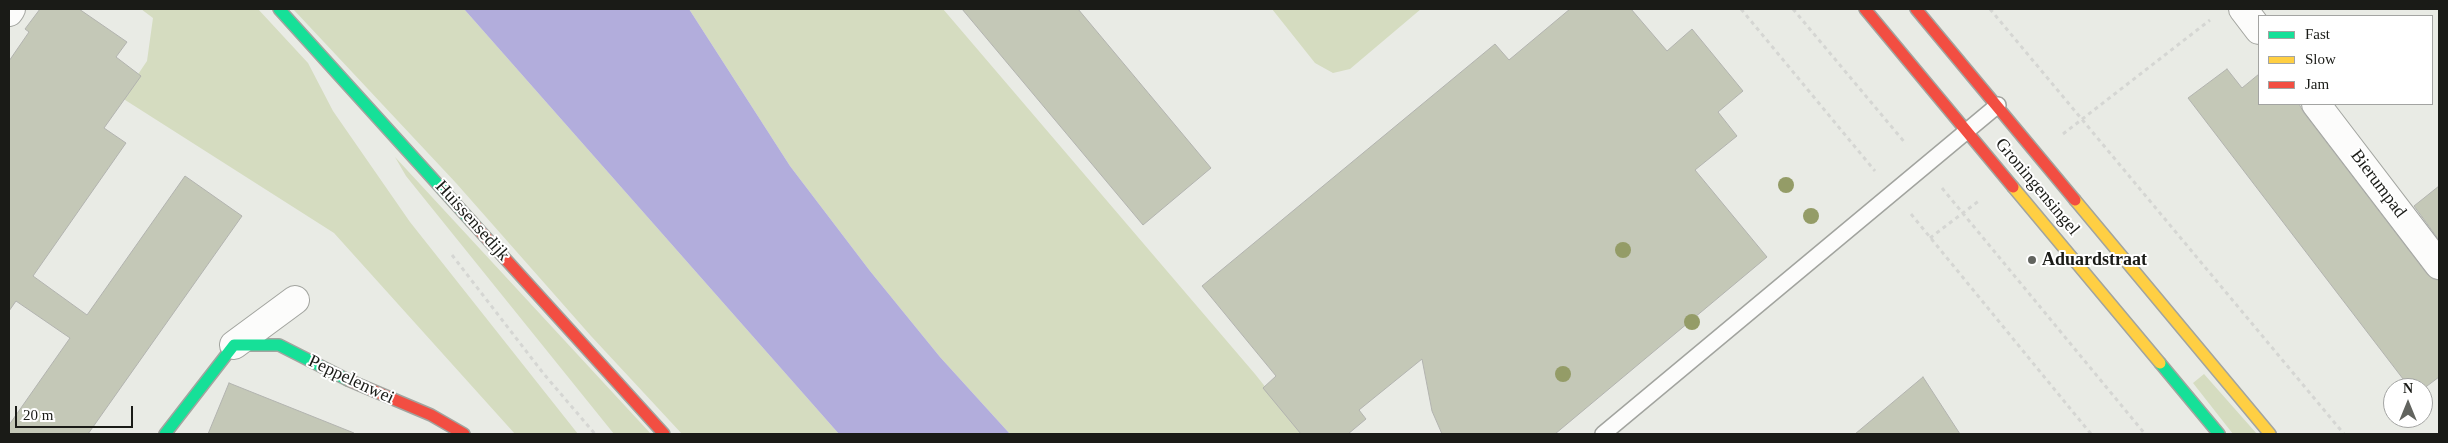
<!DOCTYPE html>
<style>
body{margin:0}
#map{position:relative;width:2448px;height:443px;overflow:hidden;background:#e9ebe5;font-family:"Times New Roman",serif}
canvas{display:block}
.frame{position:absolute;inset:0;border:10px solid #1a1b17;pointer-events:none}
.legend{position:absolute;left:2258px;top:15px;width:175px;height:90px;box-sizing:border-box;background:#fff;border:1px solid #a3a4a2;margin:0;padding:6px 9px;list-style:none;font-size:15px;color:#1a1b17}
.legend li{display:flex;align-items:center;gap:10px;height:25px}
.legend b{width:25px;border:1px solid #a3a4a2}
.north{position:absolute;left:2383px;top:378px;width:50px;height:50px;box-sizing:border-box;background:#fff;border:1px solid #a3a4a2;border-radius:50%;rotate:0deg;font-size:14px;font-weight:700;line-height:20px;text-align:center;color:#1a1b17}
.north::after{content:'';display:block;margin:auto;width:18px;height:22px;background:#62645f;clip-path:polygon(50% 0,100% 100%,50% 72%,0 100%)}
.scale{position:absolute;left:15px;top:406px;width:118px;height:22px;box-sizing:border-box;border:2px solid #1a1b17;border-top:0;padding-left:6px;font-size:15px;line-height:18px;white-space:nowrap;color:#1a1b17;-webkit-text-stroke:4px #fff;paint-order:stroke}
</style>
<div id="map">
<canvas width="2448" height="443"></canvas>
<div class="frame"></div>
<ul class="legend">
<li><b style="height:6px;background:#16e098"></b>Fast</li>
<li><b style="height:6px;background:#ffcf43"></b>Slow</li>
<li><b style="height:6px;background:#f24e42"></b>Jam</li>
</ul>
<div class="north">N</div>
<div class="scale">20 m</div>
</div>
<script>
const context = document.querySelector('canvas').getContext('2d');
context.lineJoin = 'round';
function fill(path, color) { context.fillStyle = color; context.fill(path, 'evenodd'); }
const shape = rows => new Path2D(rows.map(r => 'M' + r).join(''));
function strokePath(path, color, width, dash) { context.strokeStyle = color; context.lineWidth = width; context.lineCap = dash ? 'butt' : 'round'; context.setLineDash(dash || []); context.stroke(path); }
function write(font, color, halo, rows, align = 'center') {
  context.font = font + ' "Times New Roman",serif'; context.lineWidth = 4; context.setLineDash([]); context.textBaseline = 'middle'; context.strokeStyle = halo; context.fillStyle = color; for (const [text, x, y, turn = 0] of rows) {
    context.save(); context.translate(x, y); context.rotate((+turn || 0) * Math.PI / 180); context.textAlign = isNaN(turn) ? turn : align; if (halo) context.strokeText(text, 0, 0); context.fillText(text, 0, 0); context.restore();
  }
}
const green = shape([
 [141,9,258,9,308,63,333,111,410,222,578,434,515,434,334,233,122,98,147,61,153,18],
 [293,9,464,9,839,434,682,434,591,336,456,183],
 [689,9,943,9,1255,374,1303,434,1010,434,940,357,870,271,790,166],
 [1272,9,1421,9,1350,69,1333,73,1315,63],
 [395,157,651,434,614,434,406,176],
 [2204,374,2257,434,2233,434,2193,383]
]);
const water = shape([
 [464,9,689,9,790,166,870,271,940,357,1010,434,839,434]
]);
const building = shape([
 [40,9,79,9,127,42,116,57,141,76,104,128,126,143,33,276,87,315,185,176,242,216,88,434,9,434,9,425,70,338,16,301,9,311,9,61,29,32,25,29,40,9],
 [962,9,1078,9,1211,168,1143,225,962,9],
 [1570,9,1631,9,1667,51,1692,29,1743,91,1718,112,1737,136,1695,170,1767,257,1555,434,1442,434,1432,411,1422,359,1359,410,1366,419,1348,434,1301,434,1263,388,1276,376,1202,286,1495,44,1509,60,1570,9],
 [2227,69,2242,88,2259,74,2259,104,2299,104,2304,113,2427,274,2433,279,2439,280,2439,377,2423,389,2410,388,2188,98,2227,69],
 [2439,186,2439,240,2414,206,2439,186],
 [1923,377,1960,434,1855,434,1923,377],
 [229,383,354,433,353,434,208,434,229,383]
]);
const path = shape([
 [1741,9,1875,171],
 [1793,9,1906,144],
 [1990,9,2344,434],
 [2063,134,2210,20],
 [1942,188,2145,434],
 [1911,214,2091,434],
 [1930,238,1980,200],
 [452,255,543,373,595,434]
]);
const lane = shape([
 [1603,434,1998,105]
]);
const street = shape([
 [2243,9,2259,30],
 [9,12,11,9],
 [2316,104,2439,265],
 [234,345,295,300]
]);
const fast = shape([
 [279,9,471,221],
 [2160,363,2219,434],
 [165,434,234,345,279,345,348,380]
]);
const slow = shape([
 [2013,187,2160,363],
 [2075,200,2270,434]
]);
const jam = shape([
 [1865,9,2013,187],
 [1916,9,2075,200],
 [471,221,664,434],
 [348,380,431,415,464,434]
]);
const trees = [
 [1786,185],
 [1811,216],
 [1623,250],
 [1692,322],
 [1563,374]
];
const markers = [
 [2032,260,5,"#62645f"]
];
const streetNames = [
 ["Bierumpad",2378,184,53],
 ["Groningensingel",2037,187,50],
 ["Huissensedijk",472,221,48],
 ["Peppelenwei",351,380,25]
];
const poiNames = [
 ["Aduardstraat",2042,260]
];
fill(green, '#d5dcc0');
fill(water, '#b2addc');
fill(building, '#c4c8b7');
strokePath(building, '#b2b3af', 1);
strokePath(lane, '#a2a49f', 18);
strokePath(street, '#a2a49f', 30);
strokePath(fast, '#a2a49f', 14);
strokePath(slow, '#a2a49f', 14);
strokePath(jam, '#a2a49f', 14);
strokePath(path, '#d5d6d3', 3, [4, 4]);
strokePath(lane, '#fcfcfb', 15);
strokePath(street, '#fcfcfb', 28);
strokePath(fast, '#16e098', 11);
strokePath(slow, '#ffcf43', 11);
strokePath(jam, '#f24e42', 11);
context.fillStyle = '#949c67';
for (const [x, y] of trees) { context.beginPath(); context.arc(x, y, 8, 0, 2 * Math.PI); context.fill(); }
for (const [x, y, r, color] of markers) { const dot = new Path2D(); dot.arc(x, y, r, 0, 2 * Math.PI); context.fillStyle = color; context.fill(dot); strokePath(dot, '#fff', 2); }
write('18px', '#1a1b17', '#fff', streetNames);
write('bold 18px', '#1a1b17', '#fff', poiNames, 'left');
</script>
